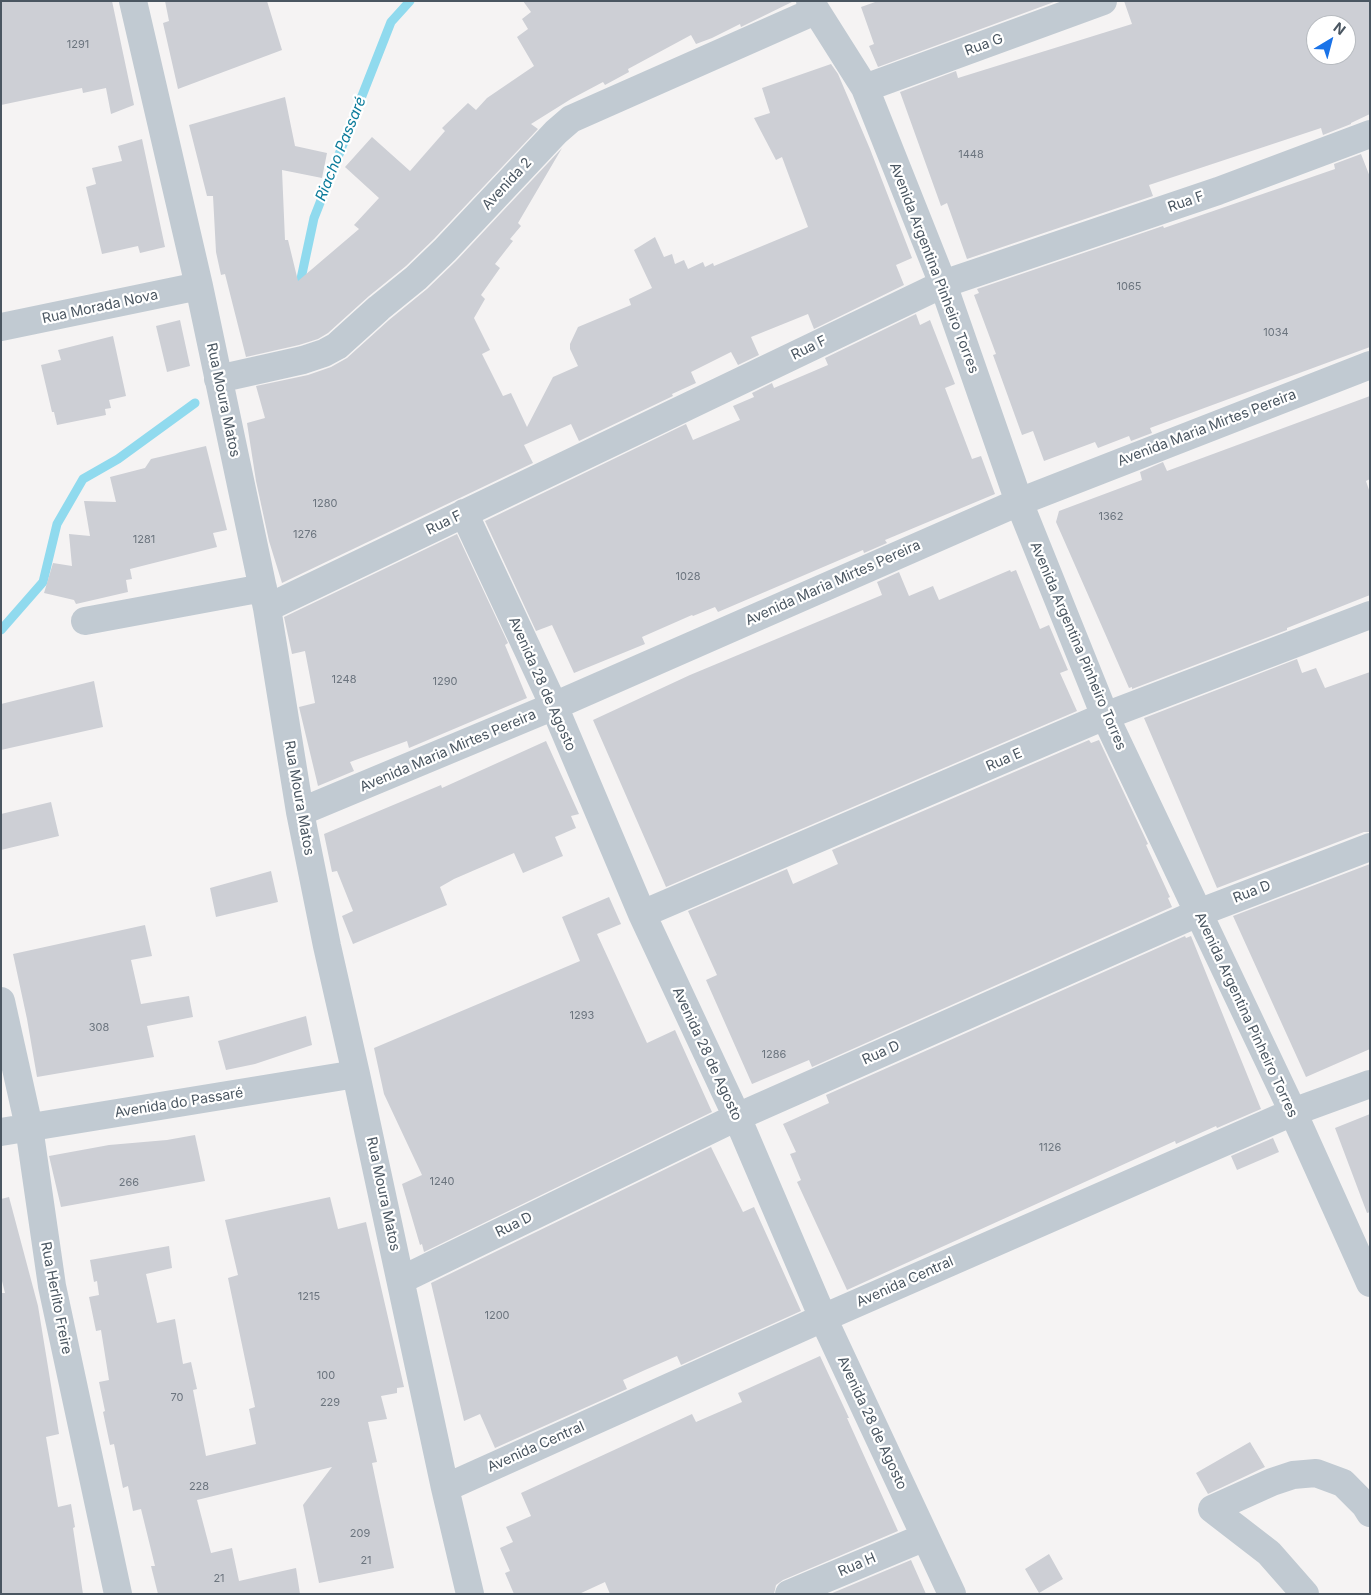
<!DOCTYPE html>
<meta charset="utf-8">
<style>
body{margin:0}
#map{position:relative;width:1371px;height:1595px;overflow:hidden;background:#f5f3f3;font-family:Inter,sans-serif}
canvas{display:block}
.frame{position:absolute;inset:0;border:2px solid #4a5661;pointer-events:none}
.north{position:absolute;left:1306px;top:15px;width:50px;height:50px;box-sizing:border-box;background:#fff;border:1px solid #b7bbc0;border-radius:50%;rotate:37deg;font-size:14px;font-weight:700;line-height:20px;text-align:center;color:#4a5661}
.north::after{content:'';display:block;margin:auto;width:18px;height:22px;background:#1a73e8;clip-path:polygon(50% 0,100% 100%,50% 72%,0 100%)}
</style>
<div id="map">
<canvas width="1371" height="1595"></canvas>
<div class="frame"></div>
<div class="north">N</div>
</div>
<script>
const context = document.querySelector('canvas').getContext('2d');
context.lineJoin = 'round';
const shape = rows => new Path2D(rows.map(r => 'M' + r).join(''));
function strokePath(path, color, width, dash) { context.strokeStyle = color; context.lineWidth = width; context.lineCap = dash ? 'butt' : 'round'; context.setLineDash(dash || []); context.stroke(path); }
function fill(path, color) { context.fillStyle = color; context.fill(path, 'evenodd'); }
function write(font, color, halo, rows, align = 'center') {
  context.font = font + ' Inter,sans-serif'; context.lineWidth = 4.5; context.setLineDash([]); context.textBaseline = 'middle'; context.strokeStyle = halo; context.fillStyle = color; for (const [text, x, y, turn = 0] of rows) {
    context.save(); context.translate(x, y); context.rotate((+turn || 0) * Math.PI / 180); context.textAlign = isNaN(turn) ? turn : align; if (halo) context.strokeText(text, 0, 0); context.fillText(text, 0, 0); context.restore();
  }
}
const stream = shape([
 [299,288,314,218,391,22,410,1],
 [1,630,43,582,57,524,83,479,118,459,195,403]
]);
const building = shape([
 [1,1,112,1,134,105,111,114,106,88,83,93,82,88,1,105],
 [165,1,267,1,282,50,178,89,163,23,169,21],
 [523,1,794,1,741,27,740,24,712,38,696,44,691,35,628,69,629,72,605,85,603,82,571,99,531,124,538,129,434,239,406,266,369,296,328,333,318,339,299,345,246,357,225,274,221,275,216,252,213,196,207,196,189,125,285,97,295,146,327,153,322,178,282,170,285,240,288,240,298,281,359,229,354,225,379,198,345,167,372,137,410,171,445,131,442,128,468,103,476,110,487,98,534,66,517,37,528,29,522,19,531,12],
 [878,1,1054,1,1054,2,878,67,869,46,874,44,861,7],
 [1124,1,1370,1,1370,114,1351,123,1351,124,1323,135,1321,128,1149,185,1153,196,967,259,947,203,941,206,900,92,956,71,958,78,1132,24],
 [1316,25,1346,25,1346,55,1316,55],
 [831,64,838,74,870,149,912,258,896,265,904,285,814,329,808,314,751,337,759,355,738,365,731,352,691,372,696,383,672,394,673,396,579,441,571,424,524,445,533,463,282,583,269,541,256,481,247,423,265,418,256,386,308,375,331,367,347,358,389,320,427,289,456,261,562,148,518,223,521,226,510,239,513,241,495,264,500,268,481,295,485,299,474,318,490,350,482,354,503,396,511,393,527,427,553,377,578,366,570,349,570,344,578,327,631,305,629,299,652,288,634,250,655,237,664,257,672,254,675,264,684,260,688,269,703,262,705,267,713,263,714,266,808,227,782,157,776,160,754,118,770,113,762,88],
 [142,139,165,247,140,253,138,246,102,254,86,187,96,184,92,168,122,161,118,146],
 [1361,154,1370,177,1370,347,1150,428,1152,433,1131,441,1129,436,1098,448,1095,442,1044,461,1033,431,1022,435,993,355,996,354,974,295,979,293,977,289,1163,226,1164,228,1335,169,1334,164],
 [916,314,920,325,930,320,955,384,945,388,972,459,981,456,995,494,885,540,887,543,864,553,863,550,718,612,715,607,693,616,692,615,642,637,645,644,574,673,552,625,536,631,485,521,686,424,693,440,740,420,733,406,754,397,752,393,772,383,774,388,828,365,825,358],
 [180,320,190,366,167,372,156,326],
 [113,336,126,396,109,400,111,408,105,409,106,415,57,425,54,412,52,412,41,365,61,360,58,350],
 [1370,396,1370,479,1366,481,1370,493,1370,595,1287,628,1287,630,1132,689,1132,687,1129,688,1056,522,1059,511,1142,480,1140,472,1163,462,1167,471],
 [206,446,227,530,213,533,217,547,130,569,132,579,126,580,128,592,76,604,74,600,44,593,53,563,72,566,69,534,90,536,84,501,116,502,110,477,145,468,151,459],
 [457,534,508,643,505,645,527,698,409,748,407,741,350,762,354,771,318,786,299,707,315,703,305,651,292,654,284,617],
 [1010,570,1011,572,1016,570,1040,629,1049,625,1068,670,1060,673,1077,711,666,887,593,720,690,675,882,595,877,582,899,572,909,596,933,586,939,600],
 [1297,659,1302,673,1316,668,1325,688,1370,672,1370,832,1364,832,1217,888,1144,718],
 [94,681,103,727,1,750,1,704],
 [1089,740,1091,743,1099,740,1148,844,1146,845,1170,897,1168,898,1172,907,812,1067,809,1060,752,1084,706,980,717,975,688,911,787,869,793,884,838,864,832,850],
 [546,741,579,814,571,816,576,828,555,837,563,856,523,873,514,853,454,879,440,887,447,905,353,944,342,916,353,911,337,871,332,872,324,834,441,785,442,788],
 [51,802,59,836,1,850,1,814],
 [1370,864,1370,1049,1306,1077,1233,916],
 [271,871,278,902,216,917,210,888],
 [609,897,621,924,597,934,647,1043,675,1030,712,1112,424,1252,422,1244,420,1245,402,1184,422,1175,384,1094,374,1048,580,961,562,917],
 [145,925,152,956,131,960,141,1004,189,996,193,1017,147,1026,154,1057,37,1077,27,1019,13,954],
 [1185,936,1186,938,1191,936,1261,1109,1217,1128,1216,1126,1176,1144,1175,1141,847,1290,797,1182,801,1180,790,1154,796,1152,783,1124,829,1103,826,1095],
 [306,1016,312,1045,255,1064,226,1070,218,1041],
 [1370,1114,1370,1212,1367,1213,1335,1128],
 [195,1135,205,1181,61,1207,49,1156,109,1145,167,1140],
 [1273,1138,1279,1152,1237,1170,1231,1156],
 [711,1147,743,1212,754,1207,801,1311,681,1365,677,1356,645,1370,623,1380,627,1389,495,1448,480,1414,464,1421,431,1283],
 [9,1197,38,1306,59,1434,46,1437,58,1507,71,1504,75,1527,73,1528,83,1594,1,1594,1,1293,5,1293,1,1277,1,1199],
 [330,1197,338,1229,366,1222,404,1387,397,1388,397,1393,381,1396,387,1419,368,1422,377,1462,372,1463,394,1568,319,1583,303,1505,332,1467,197,1500,211,1553,232,1548,239,1581,296,1568,300,1594,158,1594,151,1566,155,1566,141,1509,133,1511,128,1486,123,1488,114,1444,110,1445,103,1412,105,1411,99,1382,109,1380,101,1330,96,1331,89,1297,99,1295,97,1281,94,1282,90,1260,169,1246,172,1268,146,1274,157,1323,175,1319,183,1364,191,1362,197,1389,193,1390,206,1456,256,1444,249,1409,255,1407,228,1278,238,1275,225,1220],
 [820,1356,849,1418,847,1418,898,1531,783,1580,776,1585,774,1594,610,1594,605,1582,579,1594,514,1594,505,1573,510,1571,500,1548,513,1542,506,1527,531,1516,521,1493,692,1414,696,1422,742,1402,738,1393],
 [1250,1442,1265,1467,1208,1494,1196,1473],
 [1049,1554,1063,1579,1039,1593,1025,1569],
 [911,1560,926,1594,830,1594]
]);
const minor = shape([
 [133,1,199,286,267,608,300,812,327,946,356,1074,445,1488,470,1594],
 [810,1,865,88,943,284,1019,502,1105,716,1293,1112,1370,1283],
 [865,88,1103,1],
 [1,327,199,286],
 [218,379,303,360,324,353,337,346,379,308,416,278,445,250,556,132,571,119,815,11],
 [464,513,554,706,642,914,737,1117,823,1318,952,1594],
 [267,608,943,284,1218,191,1370,134],
 [85,621,263,588],
 [300,812,554,706,1019,502,1370,365],
 [642,914,1105,716,1370,615],
 [1,1001,29,1127,52,1286,118,1594],
 [1,1132,356,1074],
 [401,1280,737,1117,1198,913,1370,847],
 [445,1488,823,1318,1293,1112,1370,1084],
 [789,1594,925,1537],
 [1305,1594,1269,1553,1212,1509,1272,1482,1293,1475,1316,1473,1343,1483,1365,1505,1370,1513]
]);
const numberNames = [
 ["1291",78,45],
 ["1448",971,155],
 ["1065",1129,287],
 ["1034",1276,333],
 ["1280",325,504],
 ["1362",1111,517],
 ["1276",305,535],
 ["1281",144,540],
 ["1028",688,577],
 ["1248",344,680],
 ["1290",445,682],
 ["1293",582,1016],
 ["308",99,1028],
 ["1286",774,1055],
 ["1126",1050,1148],
 ["1240",442,1182],
 ["266",129,1183],
 ["1215",309,1297],
 ["1200",497,1316],
 ["100",326,1376],
 ["70",177,1398],
 ["229",330,1403],
 ["228",199,1487],
 ["209",360,1534],
 ["21",366,1561],
 ["21",219,1579]
];
const streetNames = [
 ["Rua G",984,45,-20],
 ["Avenida 2",507,184,-47],
 ["Rua F",1186,202,-19],
 ["Avenida Argentina Pinheiro Torres",934,268,69],
 ["Rua Morada Nova",100,307,-12],
 ["Rua F",809,348,-26],
 ["Rua Moura Matos",223,400,78],
 ["Avenida Maria Mirtes Pereira",1207,428,-21],
 ["Rua F",444,523,-26],
 ["Avenida Maria Mirtes Pereira",833,583,-24],
 ["Avenida Argentina Pinheiro Torres",1078,646,67],
 ["Avenida 28 de Agosto",542,684,66],
 ["Avenida Maria Mirtes Pereira",448,751,-23],
 ["Rua E",1004,760,-23],
 ["Rua Moura Matos",299,798,80],
 ["Rua D",1252,892,-21],
 ["Avenida Argentina Pinheiro Torres",1246,1015,65],
 ["Rua D",881,1053,-24],
 ["Avenida 28 de Agosto",707,1054,65],
 ["Avenida do Passaré",179,1103,-9],
 ["Rua Moura Matos",383,1194,78],
 ["Rua D",514,1225,-26],
 ["Avenida Central",905,1282,-24],
 ["Rua Herlito Freire",56,1298,79],
 ["Avenida 28 de Agosto",872,1423,65],
 ["Avenida Central",536,1447,-24],
 ["Rua H",857,1565,-23]
];
const waterNames = [
 ["Riacho Passaré",341,149,-68]
];
strokePath(stream, '#90daee', 9);
fill(building, '#cdcfd5');
strokePath(minor, '#c1cad2', 28);
write('11px', '#6b747e', null, numberNames);
write('14px', '#4a5661', '#fff', streetNames);
write('italic 15px', '#0c7c9b', '#fff', waterNames);
</script>
